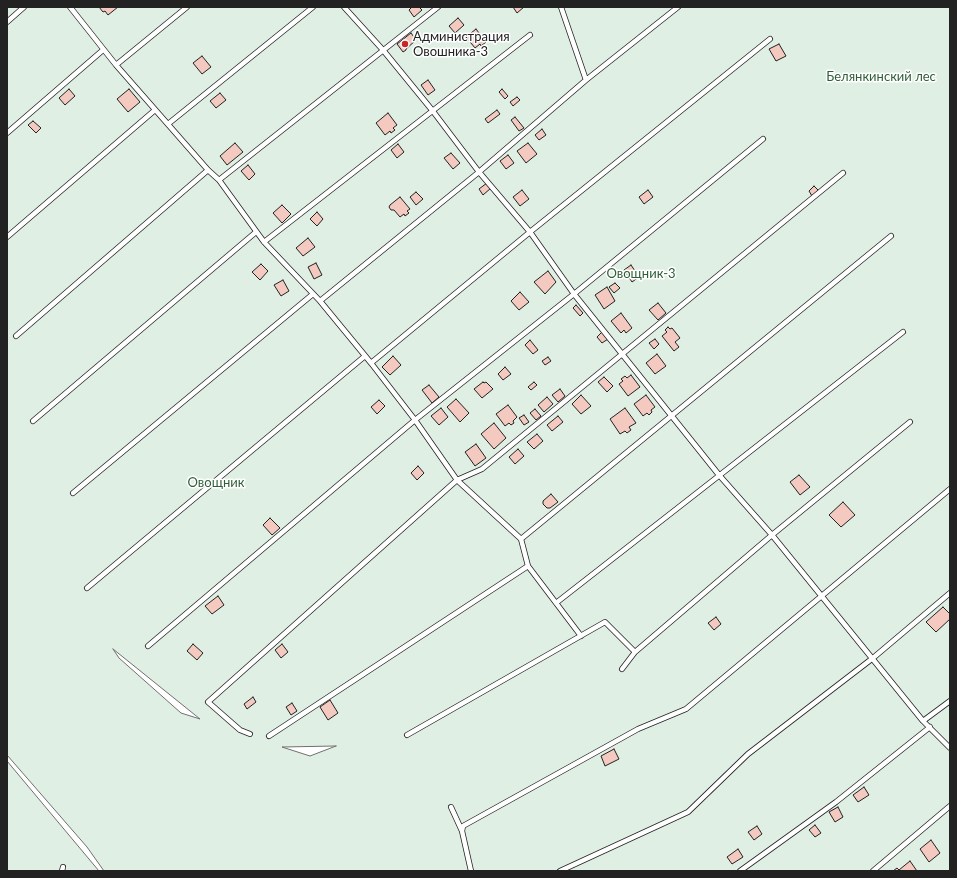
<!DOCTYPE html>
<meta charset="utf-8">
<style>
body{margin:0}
#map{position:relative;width:957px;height:878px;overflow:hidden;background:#fff;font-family:Lato,sans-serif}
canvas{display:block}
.frame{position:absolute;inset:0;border:8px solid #222;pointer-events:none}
</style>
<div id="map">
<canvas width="957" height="878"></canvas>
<div class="frame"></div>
</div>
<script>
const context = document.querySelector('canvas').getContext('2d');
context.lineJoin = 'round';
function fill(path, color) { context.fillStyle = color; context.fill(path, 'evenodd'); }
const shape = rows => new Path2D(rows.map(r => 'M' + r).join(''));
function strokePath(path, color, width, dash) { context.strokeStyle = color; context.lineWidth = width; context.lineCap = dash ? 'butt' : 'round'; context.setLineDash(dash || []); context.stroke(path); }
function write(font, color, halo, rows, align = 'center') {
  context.font = font + ' Lato,sans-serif'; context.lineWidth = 3; context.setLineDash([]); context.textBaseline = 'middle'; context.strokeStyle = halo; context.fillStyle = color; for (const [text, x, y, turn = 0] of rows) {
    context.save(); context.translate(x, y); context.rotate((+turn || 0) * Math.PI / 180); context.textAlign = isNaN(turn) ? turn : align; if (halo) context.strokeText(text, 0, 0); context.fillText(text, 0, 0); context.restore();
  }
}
const green = shape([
 [7,7,950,7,950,871,104,871,87,847,7,755,7,7],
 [113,649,200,719,181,713,119,658,113,649],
 [336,746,310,756,282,747,336,746],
 [7,761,99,871,7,871,7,761]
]);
const building = shape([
 [99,7,118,7,108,15,105,11,103,12,99,7],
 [412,7,419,7,422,10,414,17,409,10,412,7],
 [513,7,524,7,517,13,513,7],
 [458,18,464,25,455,33,449,26,458,18],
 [476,29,486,42,481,46,480,44,475,48,466,37,476,29],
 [411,33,416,40,406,49,406,50,403,52,397,44,411,33],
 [779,44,786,56,776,61,769,49,779,44],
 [202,56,211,67,202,74,193,63,202,56],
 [428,80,435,90,428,95,421,85,428,80],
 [69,89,75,96,65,105,59,98,69,89],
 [129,89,140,102,128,112,117,99,129,89],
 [502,89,508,96,505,99,499,92,502,89],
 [220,93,226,100,216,108,210,101,220,93],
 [517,97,520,100,513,106,510,102,517,97],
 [497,110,500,114,488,123,485,119,497,110],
 [388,113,397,125,393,128,395,130,391,133,390,131,385,135,376,123,388,113],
 [515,117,524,128,519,131,511,120,515,117],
 [33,121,41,128,36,133,28,125,33,121],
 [542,129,546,135,539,140,535,135,542,129],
 [235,143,243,152,227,165,220,156,235,143],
 [528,143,537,154,526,163,517,151,528,143],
 [398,144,404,152,397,158,391,150,398,144],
 [451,153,460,163,453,169,444,158,451,153],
 [508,155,514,163,506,169,500,161,508,155],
 [248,165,255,174,249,180,241,171,248,165],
 [487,183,491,188,483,195,479,189,487,183],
 [814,186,818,190,812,196,809,191,814,186],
 [522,190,529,199,520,206,513,197,522,190],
 [648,190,653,197,644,204,639,197,648,190],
 [416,192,423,199,416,205,410,197,416,192],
 [400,197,410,209,407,211,409,213,405,216,404,214,400,217,394,210,391,210,389,207,390,205,400,197],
 [282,205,291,214,282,223,273,213,282,205],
 [317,212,323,219,317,226,310,219,317,212],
 [308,238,315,247,303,256,296,248,308,238],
 [316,263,322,275,314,279,308,267,316,263],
 [261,264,268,271,260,280,252,272,261,264],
 [631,265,639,277,632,282,624,270,631,265],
 [548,271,556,282,545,294,534,282,548,271],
 [283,280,289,291,281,296,274,285,283,280],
 [615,283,620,288,614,293,609,287,615,283],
 [607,287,615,301,604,309,595,295,607,287],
 [520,292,529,302,519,310,511,301,520,292],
 [658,303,666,313,658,320,649,310,658,303],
 [576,305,583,313,580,316,573,308,576,305],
 [621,313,632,328,626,333,624,330,621,333,611,321,621,313],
 [668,327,670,329,672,328,680,338,675,342,679,347,674,351,662,336,667,332,665,330,668,327],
 [602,332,608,339,602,343,597,337,602,332],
 [655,339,659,344,654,349,649,343,655,339],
 [530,340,538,350,533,354,525,345,530,340],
 [657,354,666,366,655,374,646,363,657,354],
 [393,356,401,365,390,375,382,367,393,356],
 [548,357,551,361,545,365,542,361,548,357],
 [505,367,511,374,503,380,498,374,505,367],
 [631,375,640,387,628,396,619,384,623,381,621,379,625,376,627,378,631,375],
 [604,377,613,386,607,392,598,382,604,377],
 [483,382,484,383,486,382,493,389,482,398,474,389,483,382],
 [534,382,537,385,531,390,528,387,534,382],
 [429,385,439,397,432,403,422,390,429,385],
 [560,389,565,396,558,402,552,395,560,389],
 [581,395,591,406,581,414,572,404,581,395],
 [646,395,655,407,651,410,652,412,649,415,647,413,643,416,634,404,646,395],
 [547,397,553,404,544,412,538,405,547,397],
 [456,399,469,413,460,422,447,407,456,399],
 [379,400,385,406,377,414,371,407,379,400],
 [508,405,517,417,513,421,514,423,511,425,509,423,505,426,496,414,508,405],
 [441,408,448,417,439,425,431,416,441,408],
 [625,408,636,423,629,427,631,430,627,433,625,431,620,434,610,419,625,408],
 [535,409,541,416,536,420,530,413,535,409],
 [524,415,529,422,524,425,519,418,524,415],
 [558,416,563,422,552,431,547,425,558,416],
 [494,423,506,438,494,449,481,434,494,423],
 [537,434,543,441,534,449,527,442,537,434],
 [476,444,486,458,475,466,465,452,476,444],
 [518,449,524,456,515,464,509,457,518,449],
 [418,466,424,473,417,480,411,473,418,466],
 [799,475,810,487,800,495,790,482,799,475],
 [551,494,558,502,550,508,547,508,543,504,543,501,551,494],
 [843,502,855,515,841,527,829,515,843,502],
 [270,518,280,528,272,535,263,525,270,518],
 [218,596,224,605,212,614,205,606,218,596],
 [943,607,950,614,950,619,936,632,926,622,943,607],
 [716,617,721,624,714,630,708,623,716,617],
 [193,644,203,653,197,660,187,651,193,644],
 [282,644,288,652,281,658,275,650,282,644],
 [253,697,256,702,247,709,244,704,253,697],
 [330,700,338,713,328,720,320,707,330,700],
 [292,703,297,711,291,715,286,707,292,703],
 [614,749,619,759,605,766,601,756,614,749],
 [864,787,869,795,858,802,853,795,864,787],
 [838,807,843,817,835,822,829,812,838,807],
 [815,825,821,833,815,837,809,830,815,825],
 [757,826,762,834,754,840,748,832,757,826],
 [931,840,940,853,929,862,920,849,931,840],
 [738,849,743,857,732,864,727,857,738,849],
 [910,861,917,871,893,871,897,868,899,870,910,861]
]);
const service = shape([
 [70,7,116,65,208,170,219,180,264,242,320,301,371,363,415,420,457,480,208,702,240,730,250,734],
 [344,7,383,50,432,110,479,172,530,232,574,294,719,475,772,535,923,721,950,748],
 [7,22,24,7],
 [116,65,187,7],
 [586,80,678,7],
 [168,124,313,7],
 [7,133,103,50],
 [219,180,438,7],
 [7,237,155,110],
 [264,242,530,35],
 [320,301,479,172,586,80,561,7],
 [16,336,208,170],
 [371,363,530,232,770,39],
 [33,421,256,232],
 [73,493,313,294],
 [521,539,891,236],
 [87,588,365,356],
 [556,603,903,332],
 [581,636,528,566,521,539,457,480,482,469,843,173],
 [148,646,415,420,574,294,763,139],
 [622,669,635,652,772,535,910,422],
 [923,721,950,701],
 [407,735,605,622,635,652],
 [269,736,528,566],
 [451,807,462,831,471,871],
 [462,831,463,826,638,729,686,709,950,489],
 [62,871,63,867],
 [560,871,688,812,748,754,873,658,950,593],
 [740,871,836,802,930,727],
 [873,871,950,806]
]);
const markers = [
 [405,44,4,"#c62828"]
];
const poiNames = [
 ["Администрация",413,37],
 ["Овошника-3",413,52]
];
const parkNames = [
 ["Белянкинский лес",881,77],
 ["Овощник-3",641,274],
 ["Овощник",216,483]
];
fill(green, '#e0efe3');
strokePath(green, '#6f6f6f', 1);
fill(building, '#f3c9c0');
strokePath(building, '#222', 1);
strokePath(service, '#222', 6);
strokePath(service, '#fff', 4.5);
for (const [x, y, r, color] of markers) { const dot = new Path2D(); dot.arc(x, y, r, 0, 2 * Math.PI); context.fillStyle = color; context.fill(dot); strokePath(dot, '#fff', 1.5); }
write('13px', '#222', '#fff', poiNames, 'left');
write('13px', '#2f5e38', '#fff', parkNames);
</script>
